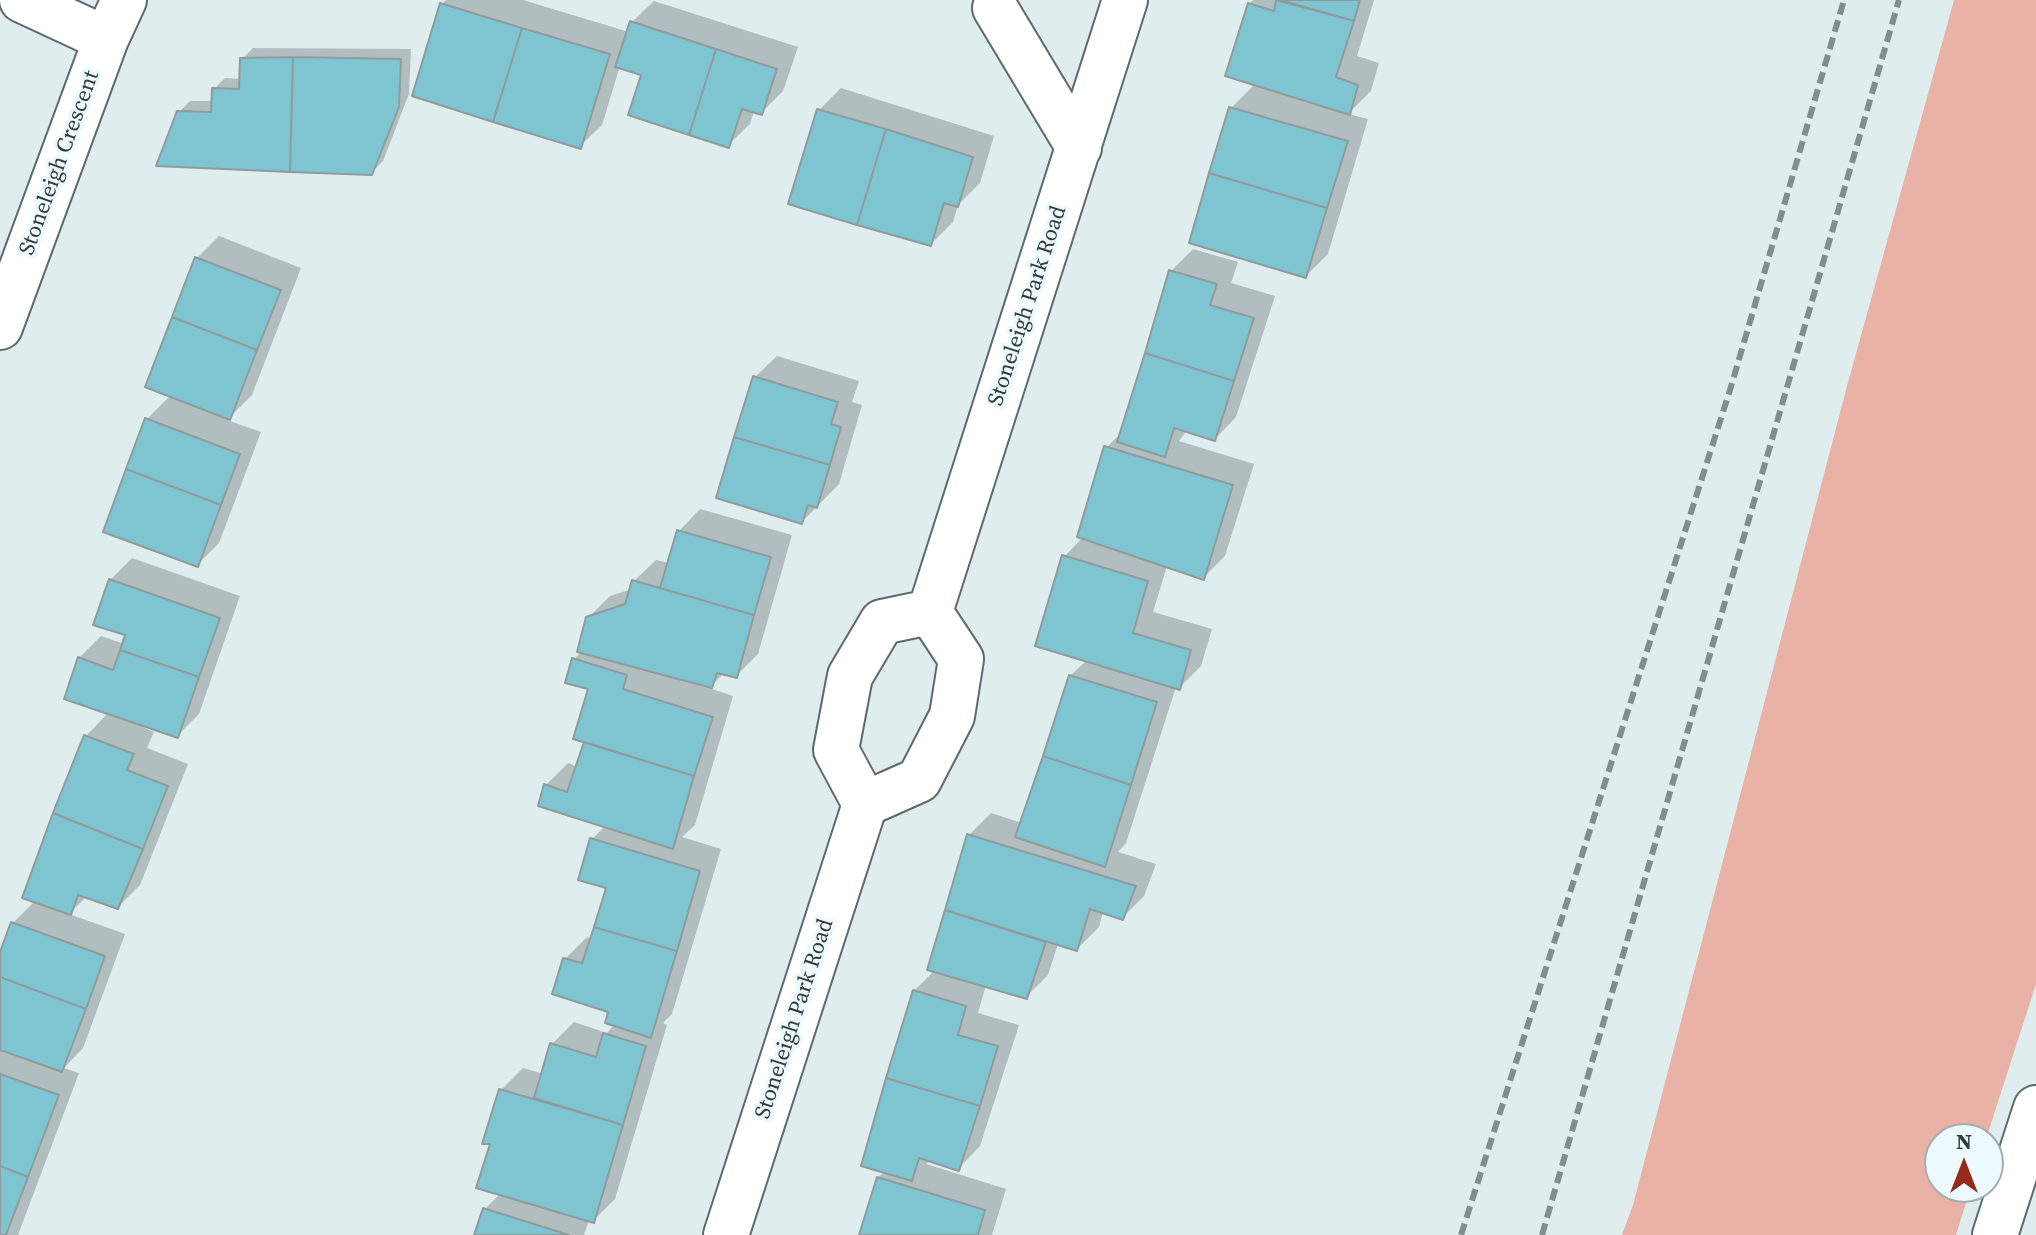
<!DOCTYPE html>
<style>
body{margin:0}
#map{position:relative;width:2036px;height:1235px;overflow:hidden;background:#dfedef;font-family:"Source Serif 4",serif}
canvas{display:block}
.north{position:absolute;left:1924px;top:1123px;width:80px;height:80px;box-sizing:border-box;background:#ecfafd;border:2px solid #a2adaf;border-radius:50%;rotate:0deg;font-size:22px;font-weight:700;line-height:32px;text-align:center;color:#34393a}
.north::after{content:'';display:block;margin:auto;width:28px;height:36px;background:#952b18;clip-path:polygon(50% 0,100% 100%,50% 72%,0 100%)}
</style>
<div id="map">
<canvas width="2036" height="1235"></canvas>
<div class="north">N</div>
</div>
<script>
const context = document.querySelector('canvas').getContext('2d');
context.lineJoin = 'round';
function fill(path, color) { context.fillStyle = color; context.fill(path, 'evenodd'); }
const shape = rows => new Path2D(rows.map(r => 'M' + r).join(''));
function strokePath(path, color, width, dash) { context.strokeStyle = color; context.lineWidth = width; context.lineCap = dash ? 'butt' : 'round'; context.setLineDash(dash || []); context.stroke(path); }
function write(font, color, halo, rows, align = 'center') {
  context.font = font + ' "Source Serif 4",serif'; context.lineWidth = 7; context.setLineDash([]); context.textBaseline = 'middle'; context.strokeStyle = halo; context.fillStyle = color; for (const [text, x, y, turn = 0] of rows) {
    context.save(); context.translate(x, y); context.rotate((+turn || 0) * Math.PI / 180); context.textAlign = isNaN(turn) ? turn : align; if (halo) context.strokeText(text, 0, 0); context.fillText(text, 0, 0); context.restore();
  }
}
const green = shape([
 [1954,0,2036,0,2036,984,1986,1139,1940,1139,1940,1187,1971,1187,1956,1235,1622,1235,1633,1205,1847,386]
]);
const shadow = shape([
 [446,0,523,0,629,32,632,22,654,1,798,47,783,91,761,113,754,111,750,124,728,145,644,74,620,66,602,125,580,146,442,4],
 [1253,0,1374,0,1357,56,1379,63,1371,91,1348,114,1368,119,1328,254,1306,276,1231,108,1255,84,1249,4],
 [253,48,411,49,409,94,383,161,371,173,179,112,190,101,214,101,214,89,225,78,241,79,242,59],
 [841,88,994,136,980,183,958,205,953,222,931,244,819,110],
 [219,236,301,268,252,395,227,420,261,432,219,543,197,565,146,420,171,395,148,386,197,258],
 [1193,249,1238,262,1231,283,1275,296,1236,417,1215,439,1187,430,1179,441,1254,464,1225,556,1203,578,1167,566,1153,612,1212,629,1201,666,1179,688,1176,687,1126,843,1118,852,1156,864,1144,896,1122,918,1103,912,1099,927,1077,949,1058,944,1048,975,1026,997,986,985,978,1013,1019,1025,980,1146,959,1168,931,1159,926,1164,1006,1189,992,1235,861,1235,878,1178,885,1171,914,991,935,970,929,968,969,835,991,813,1022,823,1070,676,1087,660,1064,557,1083,537,1106,448,1123,431,1171,271],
 [777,356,859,381,852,402,862,405,839,484,802,522,755,377],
 [700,509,792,535,758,654,736,676,724,673,709,688,733,696,695,825,682,837,721,849,672,1014,663,1023,667,1025,615,1199,593,1221,589,1220,584,1235,477,1235,485,1209,501,1193,492,1142,501,1090,523,1068,544,1074,552,1044,574,1022,607,1033,615,1024,610,1011,565,959,587,937,592,939,608,886,592,839,606,825,546,785,568,763,578,767,586,741,591,688,574,659,582,651,588,618,610,596,632,589,634,581,656,560,669,563,679,531],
 [132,558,240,596,199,714,177,736,143,724,142,727,154,732,147,748,188,764,140,885,118,907,87,896,69,914,125,934,83,1048,64,1068,79,1073,18,1235,0,1235,0,958,13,923,36,900,25,896,86,736,109,712,79,658,101,636,124,644,127,634,110,580]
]);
const building = shape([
 [1276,0,1354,21,1336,77,1358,85,1350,115,1225,76,1248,3,1274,11,1276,0],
 [1280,0,1360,0,1354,21,1280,0],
 [440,3,522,28,493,122,412,96,440,3],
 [630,21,716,49,689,135,628,115,641,75,615,67,630,21],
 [522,28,610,54,581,149,493,122,522,28],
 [716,49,777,69,762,115,742,109,729,148,689,135,716,49],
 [293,57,401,59,399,107,372,175,290,172,293,57],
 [293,57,290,172,156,166,177,111,211,112,212,88,239,89,240,58,293,57],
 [1229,107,1348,141,1327,208,1209,173,1229,107],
 [817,109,886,129,857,225,788,204,817,109],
 [886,129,973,157,958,207,944,203,931,246,857,225,886,129],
 [1209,173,1327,208,1306,278,1189,243,1209,173],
 [195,257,281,290,257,350,172,317,195,257],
 [1169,270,1217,284,1210,305,1254,318,1234,381,1145,353,1169,270],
 [172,317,257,350,230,420,145,387,172,317],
 [1145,353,1234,381,1215,441,1174,428,1165,457,1117,442,1145,353],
 [753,376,838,402,831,424,841,427,830,465,734,437,753,376],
 [145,418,240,454,221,505,126,469,145,418],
 [734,437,830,465,817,508,808,505,802,524,716,498,734,437],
 [1104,446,1233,485,1204,580,1077,537,1104,446],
 [126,469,221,505,198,567,103,532,126,469],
 [677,530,771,557,754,615,660,588,677,530],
 [1062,555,1148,581,1133,633,1191,650,1180,690,1035,646,1062,555],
 [109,579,220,618,199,677,120,650,125,635,93,625,109,579],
 [632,580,754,615,737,678,717,673,712,688,577,652,586,617,625,604,632,580],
 [120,650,199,677,178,738,64,699,78,657,113,670,120,650],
 [572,658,627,675,623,689,713,717,694,776,573,739,588,689,565,683,572,658],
 [1069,675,1157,702,1131,785,1043,756,1069,675],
 [84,735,134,754,127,770,168,786,143,849,53,813,84,735],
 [584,742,694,776,673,849,538,806,544,784,567,792,584,742],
 [1043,756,1131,785,1105,867,1015,837,1043,756],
 [53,813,143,849,118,909,78,895,71,915,22,898,53,813],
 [967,834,1136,886,1123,920,1090,909,1077,951,945,910,967,834],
 [590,838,700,871,677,951,594,927,606,888,578,880,590,838],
 [945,910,1046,942,1027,999,927,970,945,910],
 [11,922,105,956,86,1009,0,977,0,952,11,922],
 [594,927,677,951,651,1038,605,1023,608,1012,552,994,563,958,582,963,594,927],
 [0,977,86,1009,62,1072,0,1050,0,977],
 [913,990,966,1006,958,1035,998,1046,980,1106,886,1078,913,990],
 [603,1033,646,1046,623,1125,534,1098,550,1043,596,1057,603,1033],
 [0,1074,59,1095,28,1177,0,1166,0,1074],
 [886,1078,980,1106,959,1171,919,1158,912,1181,861,1166,886,1078],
 [499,1089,623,1125,594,1223,476,1188,490,1144,482,1144,499,1089],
 [0,1166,28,1177,6,1235,0,1235,0,1166],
 [877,1177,985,1210,978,1235,859,1235,877,1177],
 [483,1208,569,1235,474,1235,483,1208]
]);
const minor = shape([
 [22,0,106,39],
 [995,8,1079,148],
 [0,327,106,39,124,0],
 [930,612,1125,0],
 [865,804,919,780,952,716,961,659,930,612],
 [726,1235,865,804,836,750,850,676,882,622,930,612],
 [1995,1235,2036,1108]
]);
const rail = shape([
 [1461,1235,1730,390,1844,0],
 [1542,1235,1899,0]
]);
const streetNames = [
 ["Stoneleigh Crescent",60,163,-70],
 ["Stoneleigh Park Road",1028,306,-72],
 ["Stoneleigh Park Road",795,1019,-72]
];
fill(green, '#eab2a6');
fill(shadow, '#0003');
fill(building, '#7ec4d1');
strokePath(building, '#8f9c9e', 2);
strokePath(minor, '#5d696c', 48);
strokePath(minor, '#fff', 44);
strokePath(rail, '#848d8e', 6, [12, 6]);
write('22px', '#34393a', '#ecfafd', streetNames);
</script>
